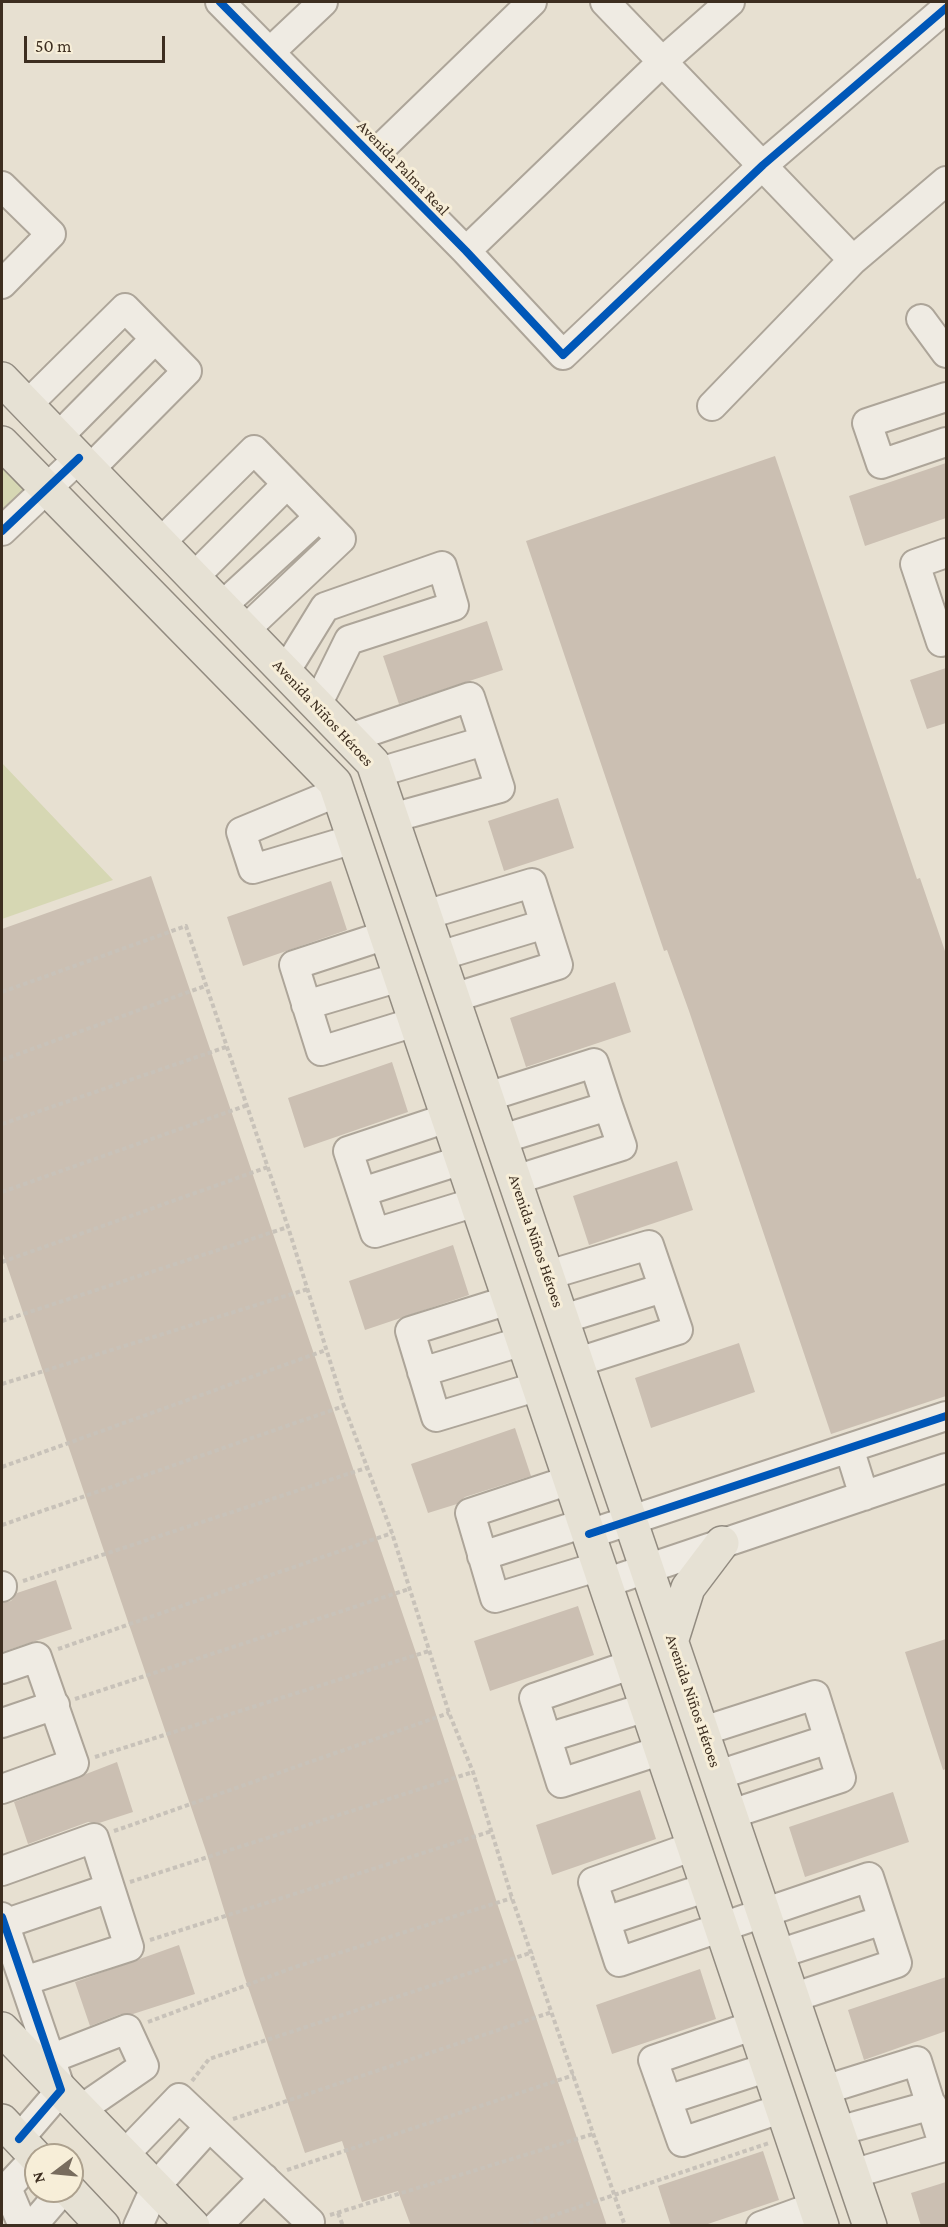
<!DOCTYPE html>
<meta charset="utf-8">
<style>
body{margin:0}
#map{position:relative;width:948px;height:2227px;overflow:hidden;background:#e7e0d1;font-family:"Crimson Pro",serif}
canvas{display:block}
.frame{position:absolute;inset:0;border:3px solid #3d2e20;pointer-events:none}
.north{position:absolute;left:24px;top:2143px;width:60px;height:60px;box-sizing:border-box;background:#f7eed8;border:2px solid #ada18e;border-radius:50%;rotate:254deg;font-size:16px;font-weight:700;line-height:24px;text-align:center;color:#3d2e20}
.north::after{content:'';display:block;margin:auto;width:21px;height:27px;background:#786c5e;clip-path:polygon(50% 0,100% 100%,50% 72%,0 100%)}
.scale{position:absolute;left:24px;top:36px;width:141px;height:27px;box-sizing:border-box;border:3px solid #3d2e20;border-top:0;padding-left:8px;font-size:18px;line-height:21px;white-space:nowrap;color:#3d2e20;-webkit-text-stroke:4px #f7eed8;paint-order:stroke}
</style>
<div id="map">
<canvas width="948" height="2227"></canvas>
<div class="frame"></div>
<div class="north">N</div>
<div class="scale">50 m</div>
</div>
<script>
const context = document.querySelector('canvas').getContext('2d');
context.lineJoin = 'round';
function fill(path, color) { context.fillStyle = color; context.fill(path, 'evenodd'); }
const shape = rows => new Path2D(rows.map(r => 'M' + r).join(''));
function strokePath(path, color, width, dash) { context.strokeStyle = color; context.lineWidth = width; context.lineCap = dash ? 'butt' : 'round'; context.setLineDash(dash || []); context.stroke(path); }
function write(font, color, halo, rows, align = 'center') {
  context.font = font + ' "Crimson Pro",serif'; context.lineWidth = 6; context.setLineDash([]); context.textBaseline = 'middle'; context.strokeStyle = halo; context.fillStyle = color; for (const [text, x, y, turn = 0] of rows) {
    context.save(); context.translate(x, y); context.rotate((+turn || 0) * Math.PI / 180); context.textAlign = isNaN(turn) ? turn : align; if (halo) context.strokeText(text, 0, 0); context.fillText(text, 0, 0); context.restore();
  }
}
const green = shape([
 [2,443,47,488,2,531],
 [2,763,113,880,2,919]
]);
const building = shape([
 [775,456,917,879,920,878,946,954,946,1396,831,1434,689,1011,667,950,664,951,526,541],
 [946,463,946,518,865,546,849,496],
 [487,621,503,670,399,704,383,656],
 [946,668,946,723,927,729,910,680],
 [558,798,574,848,504,871,488,821],
 [151,876,418,1659,497,1903,607,2226,411,2226,398,2191,362,2202,342,2141,305,2153,244,1975,206,1851,2,1251,2,929],
 [331,881,347,930,243,966,227,917],
 [615,982,631,1032,526,1067,510,1018],
 [392,1062,408,1112,304,1148,288,1098],
 [677,1161,693,1210,589,1245,573,1196],
 [453,1245,469,1295,365,1330,349,1281],
 [739,1343,755,1392,651,1428,635,1378],
 [515,1428,531,1476,465,1497,457,1504,428,1513,411,1464],
 [56,1580,72,1629,2,1652,2,1603,11,1601,17,1593],
 [578,1606,594,1655,490,1691,474,1641],
 [946,1639,946,1769,943,1770,905,1652],
 [117,1762,133,1812,99,1823,88,1822,28,1844,14,1802],
 [640,1790,656,1839,552,1875,536,1825],
 [893,1792,909,1842,805,1877,789,1827],
 [179,1945,195,1994,133,2014,121,2014,90,2026,75,1982],
 [700,1969,716,2019,612,2054,596,2005],
 [946,1977,946,2031,864,2060,848,2010],
 [763,2151,779,2200,702,2226,671,2226,658,2186],
 [946,2182,946,2226,921,2226,911,2193]
]);
const path = shape([
 [2,992,186,926,288,1227,344,1406,392,1533,449,1713,473,1772,512,1898,625,2226],
 [2,1060,205,986],
 [2,1124,226,1047],
 [2,1192,245,1106],
 [2,1262,268,1167],
 [2,1321,288,1227],
 [2,1384,308,1289],
 [2,1467,326,1350],
 [2,1525,344,1406],
 [23,1581,369,1467],
 [58,1649,392,1533],
 [75,1699,409,1589],
 [95,1757,429,1651],
 [114,1831,449,1713],
 [130,1882,473,1772],
 [150,1940,492,1831],
 [148,2022,295,1967,512,1898],
 [192,2081,209,2059,533,1952],
 [233,2119,552,2012],
 [287,2170,574,2075],
 [338,2213,343,2226],
 [330,2215,593,2134],
 [522,2226,769,2143]
]);
const minor = shape([
 [220,2,466,251,563,355,763,165,946,8],
 [605,2,853,260],
 [270,52,323,2],
 [373,156,532,2],
 [2,186,51,234,2,284],
 [466,251,663,61,730,2],
 [921,319,946,353],
 [946,397,867,423,881,464,946,442],
 [27,405,125,308,187,371,90,469],
 [712,406,853,260,946,181],
 [58,437,155,339],
 [2,531,79,458],
 [161,542,254,450,341,539,245,630],
 [946,553,915,564,941,642,946,640],
 [194,577,287,484],
 [222,606,319,517],
 [285,672,325,607,442,566,454,606,349,640,317,705],
 [350,738,470,697,500,788,392,818],
 [376,773,484,741],
 [338,792,241,832,253,869,354,839],
 [425,915,532,883,558,965,453,998],
 [386,935,294,965,321,1051,415,1022],
 [439,956,545,924],
 [306,1005,400,977],
 [487,1097,594,1063,608,1106,622,1146,515,1180],
 [447,1118,348,1151,375,1233,476,1202],
 [502,1139,608,1106],
 [362,1192,462,1160],
 [548,1275,649,1245,678,1330,578,1362],
 [509,1300,410,1331,436,1417,539,1386],
 [563,1319,663,1288],
 [422,1372,523,1341],
 [849,1448,864,1496],
 [570,1480,470,1513,495,1598,600,1566],
 [589,1534,946,1416],
 [482,1556,585,1523],
 [605,1583,946,1468],
 [2,1586,2,1587],
 [633,1664,534,1698,561,1783,662,1750],
 [2,1669,37,1657,74,1763,2,1789],
 [2,1723,55,1705],
 [703,1731,815,1695,841,1778,731,1814],
 [547,1738,647,1707],
 [718,1775,829,1739],
 [694,1846,593,1882,619,1962,869,1877,897,1963,792,1998],
 [2,1871,94,1838,129,1947,24,1981],
 [2,1917,61,2090,19,2139],
 [606,1921,708,1887],
 [4,1924,110,1888],
 [778,1954,883,1920],
 [755,2025,653,2060,682,2142,783,2108],
 [50,2059,127,2029,144,2066,80,2110],
 [824,2090,917,2061,944,2147,852,2174],
 [667,2100,769,2067],
 [838,2131,932,2105],
 [124,2155,179,2098,310,2222,307,2226],
 [23,2226,7,2188,36,2157],
 [32,2226,62,2191],
 [138,2226,156,2186,209,2127],
 [217,2226,264,2178],
 [761,2226,816,2206]
]);
const major = shape([
 [2,379,373,763,870,2226],
 [2,443,335,783,822,2226],
 [672,1639,688,1588,722,1543],
 [2,2029,193,2226],
 [2,2121,36,2157],
 [70,2191,103,2226]
]);
const cycleway = shape([
 [220,2,466,251,563,355,763,165,946,8],
 [2,531,79,458],
 [589,1534,946,1416],
 [2,1917,61,2090,19,2139]
]);
const streetNames = [
 ["Avenida Palma Real",403,168,46],
 ["Avenida Niños Héroes",323,713,47],
 ["Avenida Niños Héroes",536,1241,71],
 ["Avenida Niños Héroes",693,1701,71]
];
fill(green, '#d6d7b3');
fill(building, '#cbbfb2');
strokePath(minor, '#ada599', 32);
strokePath(major, '#928b80', 36);
strokePath(path, '#c8c2b9', 4, [4.5, 3]);
strokePath(minor, '#efebe3', 28);
strokePath(major, '#e6e1d4', 33);
strokePath(cycleway, '#0057b8', 8);
write('16px', '#3d2e20', '#f7eed8', streetNames);
</script>
